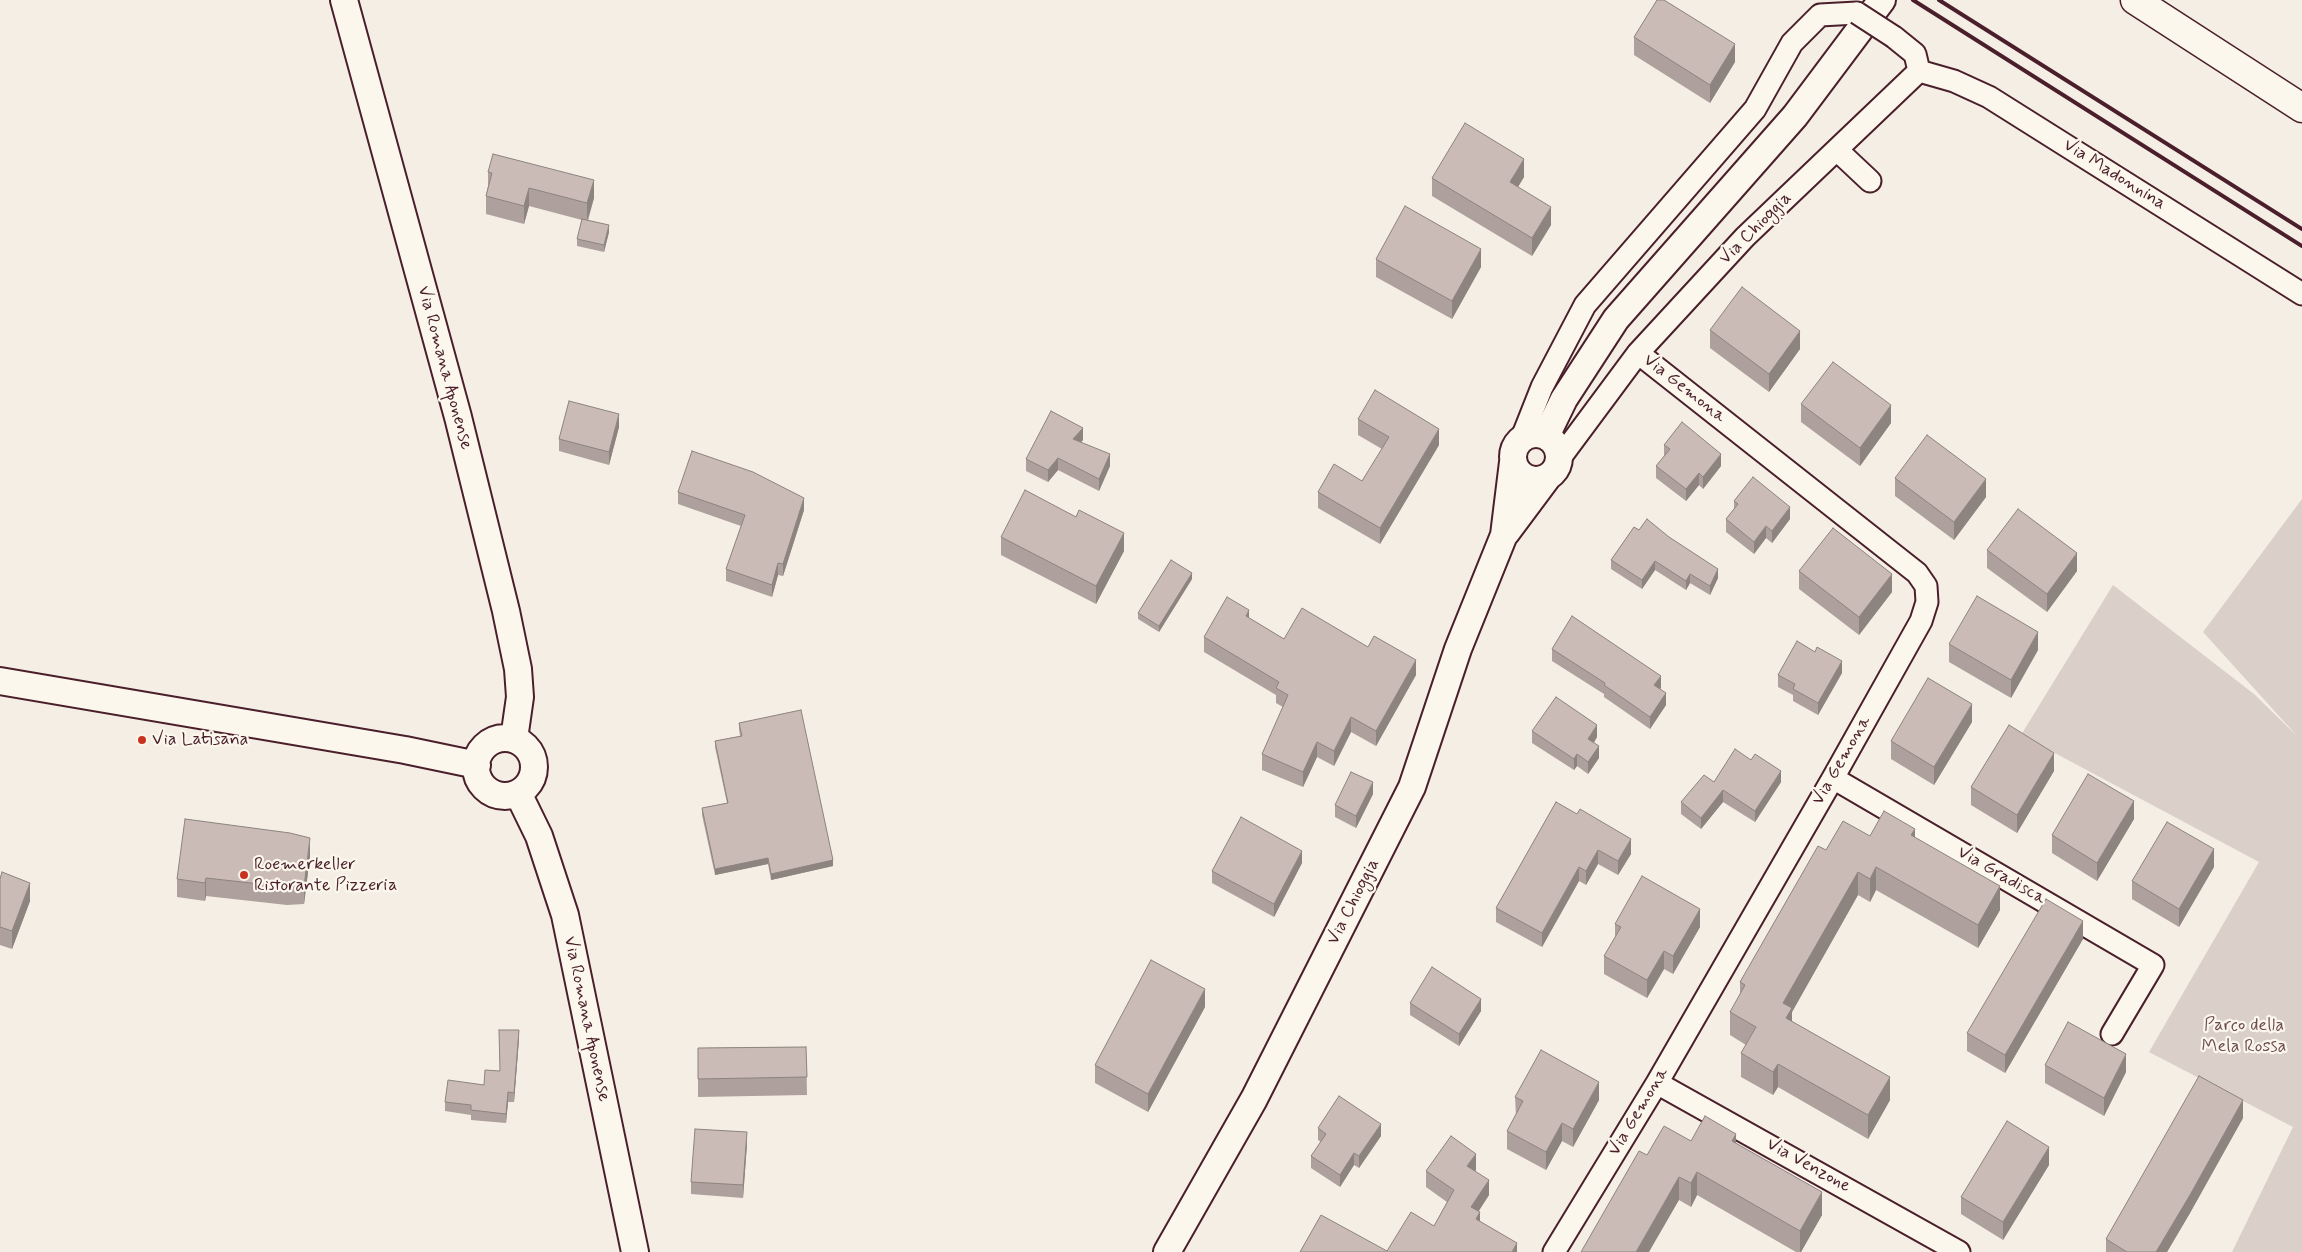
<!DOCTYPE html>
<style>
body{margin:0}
canvas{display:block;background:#f4eee4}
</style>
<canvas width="2302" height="1252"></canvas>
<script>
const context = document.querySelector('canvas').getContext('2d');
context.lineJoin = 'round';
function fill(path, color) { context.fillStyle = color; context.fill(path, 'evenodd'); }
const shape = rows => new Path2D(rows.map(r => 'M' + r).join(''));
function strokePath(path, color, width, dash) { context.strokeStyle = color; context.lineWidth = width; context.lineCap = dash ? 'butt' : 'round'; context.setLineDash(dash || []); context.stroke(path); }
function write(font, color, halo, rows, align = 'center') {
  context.font = font + ' Mynerve,sans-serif'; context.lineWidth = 4.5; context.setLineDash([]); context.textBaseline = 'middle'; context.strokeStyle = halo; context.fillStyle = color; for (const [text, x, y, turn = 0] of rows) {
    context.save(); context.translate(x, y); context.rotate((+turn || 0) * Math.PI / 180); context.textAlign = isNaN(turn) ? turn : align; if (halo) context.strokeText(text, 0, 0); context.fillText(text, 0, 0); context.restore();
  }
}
const green = shape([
 [2302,499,2302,1252,2232,1252,2293,1127,2149,1052,2259,862,2021,735,2113,585,2254,694,2298,737,2203,632]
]);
const minor = shape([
 [1894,37,1915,54,1919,71],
 [1919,71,1954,81,1989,97,2302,294],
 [1837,150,1870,181],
 [1521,440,1542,387,1585,305,1755,109,1792,43,1820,15,1857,13],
 [1560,458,1638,353,1745,237,1919,71],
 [1833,778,2153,965,2112,1034],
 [1657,1083,1959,1252],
 [1554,1252,1657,1083,1833,778,1921,621,1927,602,1926,586,1917,573,1638,353]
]);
const tertiary = shape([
 [344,0,458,417,506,611,518,669,520,697,514,739],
 '1513 457a23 23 0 1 1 46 0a23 23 0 1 1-46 0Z',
 [1546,436,1564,399,1616,319,1795,116,1882,0],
 [1506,533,1547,478],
 [0,681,405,750,477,765],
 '476 767a29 29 0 1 1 58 0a29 29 0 1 1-58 0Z',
 [518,793,539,836,565,915,635,1252],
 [1167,1252,1254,1099,1412,787,1458,649,1504,535,1513,462]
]);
const trunk = shape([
 [2135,0,2302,108]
]);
const rail = shape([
 [1913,0,2302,246],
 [1939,0,2302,229]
]);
const minorBridge = shape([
 [1857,13,1894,37]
]);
const wall = shape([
 [1634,37,1735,62,1710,103,1634,55],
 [488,172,594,198,588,221,609,232,604,252,577,246,577,239,582,220,529,206,524,224,486,214,486,196,488,186],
 [1524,177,1518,187,1551,225,1532,256,1432,196,1432,178],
 [1376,259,1481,267,1452,319,1376,277],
 [1710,330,1800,349,1769,392,1710,348],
 [1801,404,1891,423,1860,466,1801,422],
 [1358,419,1439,445,1380,544,1318,508,1318,492,1362,481,1382,449,1358,435],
 [619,427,609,465,559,451,559,439],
 [1083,440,1081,442,1110,466,1099,491,1058,470,1048,482,1026,471,1026,459],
 [1664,445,1721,466,1703,489,1699,485,1686,501,1656,478,1656,466,1664,456],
 [1895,478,1986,497,1954,540,1895,496],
 [678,492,804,510,783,576,778,575,772,597,726,581,726,569,741,526,678,504],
 [1734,501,1790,519,1772,543,1766,538,1754,554,1726,532,1726,519,1734,509],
 [1634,527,1718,578,1710,595,1690,583,1686,590,1655,570,1642,589,1611,569,1611,560],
 [1001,537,1124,551,1096,604,1001,555],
 [1987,550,2077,571,2047,612,1987,568],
 [1799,571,1892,592,1859,635,1799,589],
 [1192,579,1159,632,1138,619,1138,613],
 [1249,618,1284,639,1416,675,1376,746,1351,732,1334,766,1317,757,1303,787,1262,770,1262,754,1283,707,1276,703,1276,695,1204,652,1204,637],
 [1949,644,2038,650,2011,698,1949,662],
 [1552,649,1661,688,1660,689,1666,705,1650,729,1604,697,1604,694,1552,661],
 [1815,652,1842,673,1818,715,1793,701,1793,695,1778,687,1778,675],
 [1972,722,1934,785,1891,759,1891,741],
 [739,723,833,866,771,880,768,864,715,875,702,815,702,808,727,803,715,747,715,741,740,736,739,729],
 [1532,731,1597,737,1594,743,1599,758,1588,774,1577,766,1574,770,1532,743],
 [2054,771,2017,833,1971,805,1971,787],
 [1714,782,1781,782,1755,822,1723,802,1701,829,1681,814,1681,802],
 [1373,794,1356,828,1335,817,1335,805],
 [1556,802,1631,854,1618,875,1598,864,1586,885,1579,881,1542,947,1496,922,1496,908],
 [2134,819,2097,881,2052,853,2052,835],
 [1870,836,1915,838,2000,910,1978,948,1876,890,1870,902,1858,895,1792,1012,1792,1021,1890,1100,1868,1139,1778,1087,1773,1095,1741,1077,1741,1053,1746,1045,1730,1035,1730,1012,1740,995,1740,982,1826,850],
 [310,856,304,904,287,905,206,896,205,901,177,897,177,879],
 [1302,863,1274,917,1212,883,1212,871],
 [2214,867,2179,927,2132,899,2132,881],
 [0,879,30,901,12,949,0,945],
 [1615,924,1700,927,1673,974,1664,969,1647,998,1604,974,1604,956,1615,937],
 [2083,939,2005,1073,1967,1051,1967,1033],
 [1410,1003,1481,1011,1459,1046,1410,1015],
 [1205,1007,1148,1112,1095,1083,1095,1065],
 [519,1039,514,1102,508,1102,506,1123,471,1120,471,1115,445,1111,445,1102,484,1085,500,1071],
 [806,1047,807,1095,698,1097,698,1048],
 [2045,1065,2126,1072,2104,1116,2045,1083],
 [1515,1097,1599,1100,1573,1147,1562,1141,1546,1170,1507,1149,1507,1131,1516,1115],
 [2243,1118,2190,1213,2167,1252,2106,1252,2106,1239],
 [1318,1128,1381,1136,1359,1168,1354,1165,1340,1187,1311,1168,1311,1156,1321,1142,1318,1140],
 [1691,1141,1736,1143,1822,1215,1801,1252,1796,1252,1697,1195,1691,1207,1679,1200,1647,1155],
 [747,1144,743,1198,691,1194,691,1182],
 [2049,1165,2003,1240,1961,1214,1961,1197],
 [1476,1170,1475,1171,1489,1195,1478,1212,1480,1221,1517,1252,1387,1251,1434,1226,1447,1202,1426,1187,1426,1171]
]);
const shadedWall = shape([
 [1735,44,1735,62,1710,103,1710,85],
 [1524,159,1524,177,1510,200,1510,182],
 [594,180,594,198,587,221,587,203],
 [529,188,529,206,524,224,524,206],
 [1551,207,1551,225,1532,256,1532,238],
 [609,225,609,232,604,252,604,245],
 [1481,249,1481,267,1452,319,1452,301],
 [1800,331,1800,349,1769,392,1769,374],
 [1891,405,1891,423,1860,466,1860,448],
 [619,414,619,427,609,465,609,452],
 [1083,428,1083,440,1073,451,1073,439],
 [1439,429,1439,445,1380,544,1380,528],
 [1110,454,1110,466,1099,491,1099,479],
 [1721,454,1721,466,1703,489,1703,477],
 [1058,458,1058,470,1048,482,1048,470],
 [1699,473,1699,485,1686,501,1686,489],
 [1986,479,1986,497,1954,540,1954,522],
 [804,498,804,510,783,576,783,564],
 [1790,507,1790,519,1772,543,1772,531],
 [1766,526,1766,538,1754,554,1754,542],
 [1124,533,1124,551,1096,604,1096,586],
 [2077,553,2077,571,2047,612,2047,594],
 [1655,561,1655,570,1642,589,1642,580],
 [778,563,778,575,772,597,772,585],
 [1718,569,1718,578,1710,595,1710,586],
 [1192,573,1192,579,1159,632,1159,626],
 [1690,574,1690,583,1686,590,1686,581],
 [1892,574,1892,592,1859,635,1859,617],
 [1249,610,1249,626,1246,616],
 [2038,632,2038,650,2011,698,2011,680],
 [1416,660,1416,675,1376,746,1376,731],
 [1842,661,1842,673,1818,715,1818,703],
 [1661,676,1661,688,1654,698,1654,685],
 [1666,693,1666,705,1650,729,1650,717],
 [1972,704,1972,722,1934,785,1934,767],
 [1351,717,1351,732,1334,766,1334,751],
 [1597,725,1597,737,1588,751,1588,739],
 [1317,742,1317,757,1303,787,1303,772],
 [1599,746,1599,758,1588,774,1588,762],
 [2054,753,2054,771,2017,833,2017,815],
 [1577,754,1577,766,1574,770,1574,759],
 [1781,771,1781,782,1755,822,1755,811],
 [1373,782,1373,794,1356,828,1356,816],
 [1723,790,1723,802,1701,829,1701,818],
 [2134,801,2134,819,2097,881,2097,863],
 [1915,829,1915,852,1911,835],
 [310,838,310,856,304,904,304,887],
 [1631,839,1631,854,1618,875,1618,861],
 [2214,849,2214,867,2179,927,2179,909],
 [1598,850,1598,864,1586,885,1586,871],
 [1302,851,1302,863,1274,917,1274,904],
 [768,858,768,864,715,875,715,869],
 [833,860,833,866,771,880,771,874],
 [1579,867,1579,881,1542,947,1542,933],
 [1876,867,1876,890,1870,902,1870,879],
 [1858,872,1858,895,1792,1012,1792,1032,1786,1041,1783,1003],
 [206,878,206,896,205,901,205,883],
 [30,883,30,901,12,949,12,931],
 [2000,886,2000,910,1978,948,1978,925],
 [1700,909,1700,927,1673,974,1673,956],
 [2083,921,2083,939,2005,1073,2005,1055],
 [1664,951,1664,969,1647,998,1647,980],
 [1205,989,1205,1007,1148,1112,1148,1094],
 [1481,999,1481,1011,1459,1046,1459,1034],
 [519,1030,519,1039,514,1102,514,1093],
 [2126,1054,2126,1072,2104,1116,2104,1098],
 [1778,1064,1778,1087,1773,1095,1773,1072],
 [1890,1077,1890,1100,1868,1139,1868,1115],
 [1599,1082,1599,1100,1573,1147,1573,1129],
 [508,1092,508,1102,506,1123,506,1114],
 [2243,1100,2243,1118,2190,1213,2167,1252,2156,1252],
 [1562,1123,1562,1141,1546,1170,1546,1152],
 [1381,1124,1381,1136,1359,1168,1359,1156],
 [747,1132,747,1144,743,1198,743,1185],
 [1736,1134,1736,1157,1732,1141],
 [2049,1147,2049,1165,2003,1240,2003,1222],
 [1354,1153,1354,1165,1340,1187,1340,1175],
 [1476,1154,1476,1170,1467,1182,1467,1166],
 [1697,1172,1697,1195,1691,1207,1691,1183],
 [1679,1177,1679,1200,1649,1252,1636,1252],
 [1489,1180,1489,1195,1471,1223,1471,1207],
 [1822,1192,1822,1215,1801,1252,1800,1252,1800,1231],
 [1480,1212,1480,1228,1476,1219],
 [1517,1243,1517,1252,1512,1252]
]);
const building = shape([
 [1657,0,1664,0,1735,44,1710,85,1634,37,1657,0],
 [1465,123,1524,159,1510,182,1551,207,1532,238,1432,178,1465,123],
 [493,154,594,180,587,203,529,188,524,206,486,196,492,173,488,172,493,154],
 [1405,206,1481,249,1452,301,1376,259,1405,206],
 [582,219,609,225,604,245,577,239,582,219],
 [1742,287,1800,331,1769,374,1710,330,1742,287],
 [1833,362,1891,405,1860,448,1801,404,1833,362],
 [1375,390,1439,429,1380,528,1318,492,1334,464,1362,481,1389,437,1358,419,1375,390],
 [569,401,619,414,609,452,559,439,569,401],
 [1051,411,1083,428,1073,439,1110,454,1099,479,1058,458,1048,470,1026,459,1051,411],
 [1682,422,1721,454,1703,477,1699,473,1686,489,1656,466,1670,449,1664,445,1682,422],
 [1927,435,1986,479,1954,522,1895,478,1927,435],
 [692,451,753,472,804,498,783,564,778,563,772,585,726,569,745,515,678,492,692,451],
 [1753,477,1790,507,1772,531,1766,526,1754,542,1726,519,1738,504,1734,501,1753,477],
 [1025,490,1076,517,1079,510,1124,533,1096,586,1001,537,1025,490],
 [2018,509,2077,553,2047,594,1987,550,2018,509],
 [1647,519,1669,537,1718,569,1710,586,1690,574,1686,581,1655,561,1642,580,1611,560,1634,527,1639,530,1647,519],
 [1833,528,1892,574,1859,617,1799,571,1833,528],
 [1171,560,1192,573,1159,626,1138,613,1171,560],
 [1977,596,2038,632,2011,680,1949,644,1977,596],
 [1227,597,1249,610,1246,616,1284,639,1302,608,1368,647,1374,636,1416,660,1376,731,1351,717,1334,751,1317,742,1303,772,1262,754,1288,695,1276,688,1279,682,1204,637,1227,597],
 [1572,616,1661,676,1654,685,1666,693,1650,717,1604,685,1605,683,1552,649,1572,616],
 [1797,641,1815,652,1817,647,1842,661,1818,703,1793,689,1795,684,1778,675,1797,641],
 [1928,678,1972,704,1934,767,1891,741,1928,678],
 [1556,697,1597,725,1588,739,1599,746,1588,762,1577,754,1574,759,1532,731,1556,697],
 [801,710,833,860,771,874,768,858,715,869,702,808,728,803,715,741,742,736,739,723,801,710],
 [2009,725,2054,753,2017,815,1971,787,2009,725],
 [1735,749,1751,760,1755,754,1781,771,1755,811,1723,790,1701,818,1681,802,1704,775,1714,782,1735,749],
 [1351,772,1373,782,1356,816,1335,805,1351,772],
 [2088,774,2134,801,2097,863,2052,835,2088,774],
 [1556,802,1577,814,1580,809,1631,839,1618,861,1598,850,1586,871,1579,867,1542,933,1496,908,1556,802],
 [1884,811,1915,829,1911,835,2000,886,1978,925,1876,867,1870,879,1858,872,1783,1003,1792,1008,1786,1018,1890,1077,1868,1115,1778,1064,1773,1072,1741,1053,1756,1027,1730,1012,1745,985,1740,982,1818,846,1826,850,1843,821,1870,836,1884,811],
 [1241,817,1302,851,1274,904,1212,871,1241,817],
 [185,819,290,833,310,838,304,887,287,887,206,878,205,883,177,879,185,819],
 [2167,822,2214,849,2179,909,2132,881,2167,822],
 [2,872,30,883,12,931,0,927,0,879,2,872],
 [1642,876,1700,909,1673,956,1664,951,1647,980,1604,956,1621,927,1615,924,1642,876],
 [2046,899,2083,921,2005,1055,1967,1033,2046,899],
 [1151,960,1205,989,1148,1094,1095,1065,1151,960],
 [1432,967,1481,999,1459,1034,1410,1003,1432,967],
 [2068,1022,2126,1054,2104,1098,2045,1065,2068,1022],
 [499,1030,519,1030,514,1093,508,1092,506,1114,471,1110,471,1105,445,1102,448,1080,484,1085,485,1070,500,1071,499,1030],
 [806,1047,807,1077,698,1079,698,1048,806,1047],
 [1541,1050,1599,1082,1573,1129,1562,1123,1546,1152,1507,1131,1523,1101,1515,1097,1541,1050],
 [2199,1076,2243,1100,2190,1195,2156,1252,2127,1252,2106,1239,2199,1076],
 [1339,1096,1381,1124,1359,1156,1354,1153,1340,1175,1311,1156,1326,1134,1318,1128,1339,1096],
 [1705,1116,1736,1134,1732,1141,1822,1192,1800,1231,1697,1172,1691,1183,1679,1177,1636,1252,1581,1252,1639,1151,1647,1155,1664,1126,1691,1141,1705,1116],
 [2007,1121,2049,1147,2003,1222,1961,1197,2007,1121],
 [695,1129,747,1132,743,1185,691,1182,695,1129],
 [1451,1136,1476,1154,1467,1166,1489,1180,1471,1207,1480,1212,1476,1219,1517,1243,1512,1252,1300,1252,1321,1215,1387,1251,1411,1212,1434,1226,1454,1190,1426,1171,1451,1136]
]);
const markers = [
 [142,740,5,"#c8321e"],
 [244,875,5,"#c8321e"]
];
const streetNames = [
 ["Via Madonnina",2114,175,32],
 ["Via Chioggia",1756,229,-45],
 ["Via Romana Aponense",444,368,75],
 ["Via Gemona",1684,389,38],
 ["Via Gemona",1842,761,-60],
 ["Via Gradisca",2001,876,30],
 ["Via Chioggia",1354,902,-63],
 ["Via Romana Aponense",586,1019,78],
 ["Via Gemona",1639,1112,-59],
 ["Via Venzone",1808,1166,29]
];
const poiNames = [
 ["Via Latisana",152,740],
 ["Roemerkeller",254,865],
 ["Ristorante Pizzeria",254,886]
];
const parkNames = [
 ["Parco della",2244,1026],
 ["Mela Rossa",2244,1047]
];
fill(green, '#dbd0c9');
strokePath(minor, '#4a1f2b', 25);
strokePath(tertiary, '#4a1f2b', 30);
strokePath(trunk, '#4a1f2b', 31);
strokePath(minor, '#fbf7ec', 21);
strokePath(tertiary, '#fbf7ec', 26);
strokePath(trunk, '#fbf7ec', 28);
strokePath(rail, '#4a1f2b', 4);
strokePath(minorBridge, '#4a1f2b', 25, []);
strokePath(minorBridge, '#fbf7ec', 21);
fill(wall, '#aea19d');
fill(shadedWall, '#8d837f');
fill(building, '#cabbb6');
strokePath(building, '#8d837f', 1);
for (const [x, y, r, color] of markers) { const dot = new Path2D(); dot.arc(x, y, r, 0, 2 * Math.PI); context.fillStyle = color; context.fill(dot); strokePath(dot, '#fbf7ec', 2); }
write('18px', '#4a1f2b', '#fbf7ec', streetNames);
write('18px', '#4a1f2b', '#fbf7ec', poiNames, 'left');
write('18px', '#6e4b52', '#fbf7ec', parkNames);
</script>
